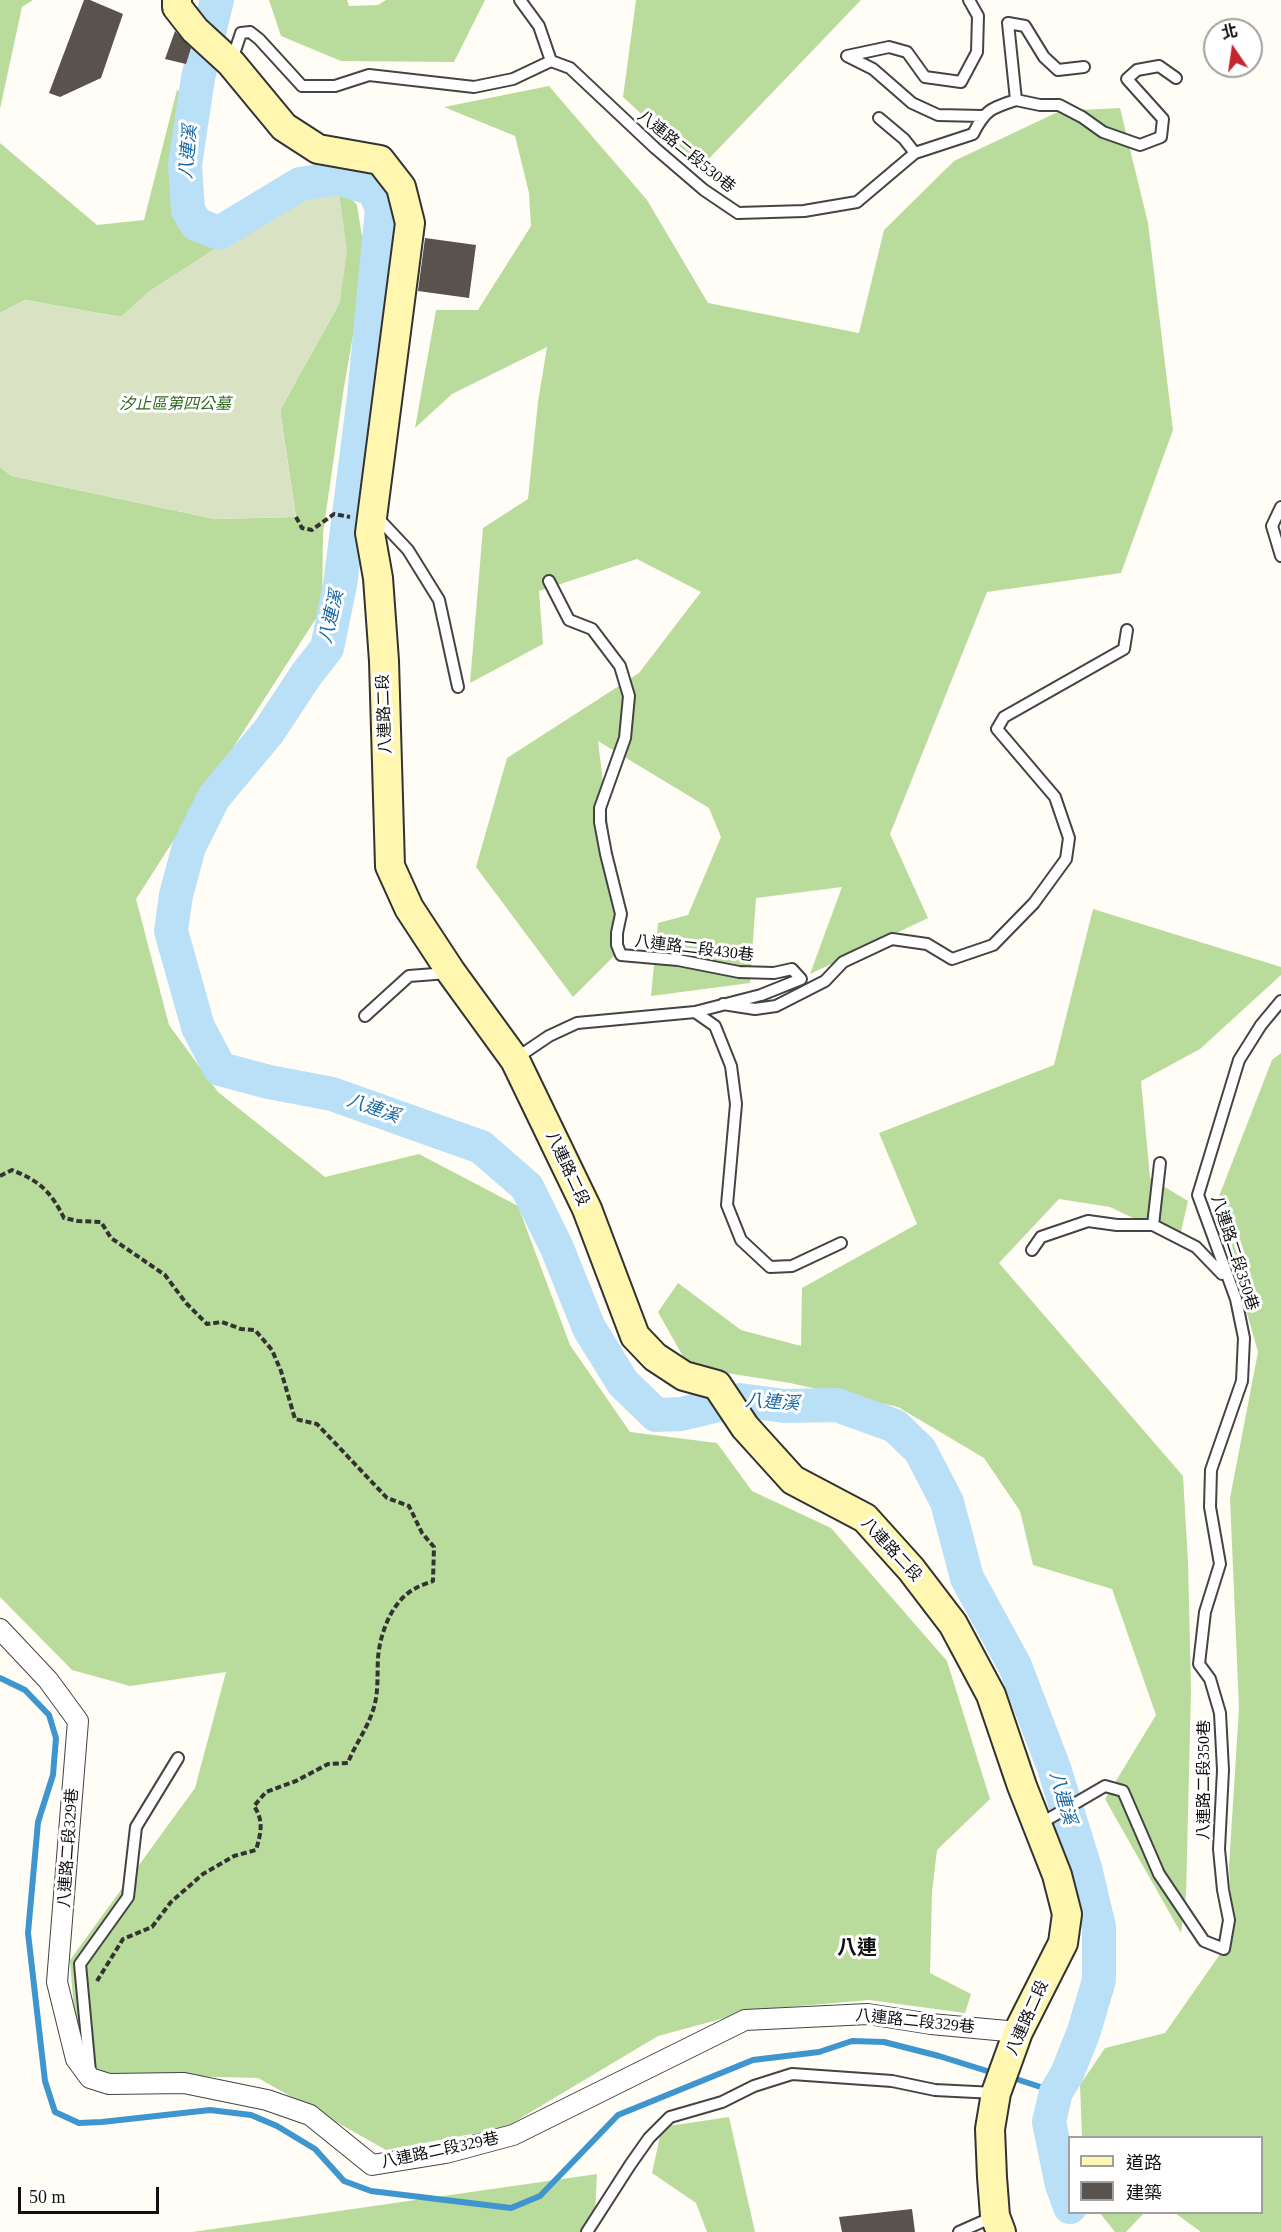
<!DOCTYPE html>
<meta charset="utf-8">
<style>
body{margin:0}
#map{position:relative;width:1281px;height:2232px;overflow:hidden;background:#fffdf5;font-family:"Times New Roman","Noto Sans TC",serif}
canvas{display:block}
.legend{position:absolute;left:1068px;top:2136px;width:195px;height:78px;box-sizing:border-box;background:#fff;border:2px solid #a0a0a0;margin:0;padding:8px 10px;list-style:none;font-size:18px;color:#111}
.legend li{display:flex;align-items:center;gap:12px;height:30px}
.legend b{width:30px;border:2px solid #a0a0a0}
.north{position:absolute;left:1203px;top:18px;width:60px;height:60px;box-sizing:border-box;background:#fff;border:2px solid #a0a0a0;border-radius:50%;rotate:347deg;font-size:16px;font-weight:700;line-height:24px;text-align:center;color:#111}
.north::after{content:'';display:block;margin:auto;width:21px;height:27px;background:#c4262e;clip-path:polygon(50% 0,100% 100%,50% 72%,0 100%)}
.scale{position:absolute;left:18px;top:2187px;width:141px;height:27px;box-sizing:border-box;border:3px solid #111;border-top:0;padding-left:8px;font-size:18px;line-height:21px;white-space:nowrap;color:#111;-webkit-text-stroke:4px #fff;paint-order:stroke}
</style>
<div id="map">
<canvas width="1281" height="2232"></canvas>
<ul class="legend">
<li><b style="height:8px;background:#fff6b0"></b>道路</li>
<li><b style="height:16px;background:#5a524d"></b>建築</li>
</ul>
<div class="north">北</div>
<div class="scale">50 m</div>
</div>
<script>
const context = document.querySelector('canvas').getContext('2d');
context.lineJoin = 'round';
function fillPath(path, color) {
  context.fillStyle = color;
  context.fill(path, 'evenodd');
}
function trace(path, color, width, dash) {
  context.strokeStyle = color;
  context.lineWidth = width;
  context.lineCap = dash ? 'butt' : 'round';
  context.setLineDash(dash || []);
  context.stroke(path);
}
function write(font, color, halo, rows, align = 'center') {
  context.font = font + ' "Times New Roman","Noto Sans TC",serif';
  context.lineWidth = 6;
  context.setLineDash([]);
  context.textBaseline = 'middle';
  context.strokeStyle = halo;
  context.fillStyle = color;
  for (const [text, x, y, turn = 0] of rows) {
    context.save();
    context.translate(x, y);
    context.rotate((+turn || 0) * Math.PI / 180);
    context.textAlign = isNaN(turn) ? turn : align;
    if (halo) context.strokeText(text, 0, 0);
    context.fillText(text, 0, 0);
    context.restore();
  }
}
fillPath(new Path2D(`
 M0 0H33L22 7 0 109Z
 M269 0H347L349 6 378 5 386 0H485L454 62 341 61 281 36Z
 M636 0H861L700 168 623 97Z
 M549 86 647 200 708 303 859 333 884 230 954 161 1060 111 1120 108 1148 223 1173 430 1121 573 987 592 890 834 928 918 810 974 842 887 756 898 750 983 651 996 658 923 688 915 721 837 709 808 598 741 623 947 573 997 476 867 507 758 639 673 701 592 637 559 539 591 543 644 470 683 483 528 528 499 538 402 547 347 452 394 415 428 436 310H478L531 226 529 193 515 136 444 107Z
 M177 90 185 95 173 212 188 237 228 228 303 179 335 181 357 205 366 261 344 387 323 533 322 609 136 899 169 1025 218 1092 325 1177 419 1154 518 1206 570 1345 630 1432 717 1443 752 1491 831 1528 947 1661 990 1799 937 1850 932 1892 930 1973 971 1994 965 2013 869 2000 754 2010 658 2036 504 2128 386 2150 258 2078 99 2074 75 2023 70 1960 195 1788 226 1672 130 1686 72 1670 0 1597V467L12 476 215 519 296 517 280 410 340 302 314 185 150 291 121 317 25 300 0 313V143L97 225 144 220Z
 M1093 909 1281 967V975L1200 1049 1141 1081 1150 1178 1188 1201 1179 1240 1110 1207 1059 1199 999 1263 1183 1476 1188 1562 1191 1689 1186 1896 1181 1933 1105 1799 1156 1715 1112 1589 1033 1565 1020 1511 984 1458 898 1407 790 1383 689 1367 658 1312 678 1283 741 1330 801 1346 802 1288 917 1224 879 1133 1054 1065Z
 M1281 1053V2232H1201L1175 2213 1262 2212V2138L1082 2137 1080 2085 1105 2048 1165 2033 1232 1937 1229 1867 1239 1708 1230 1498 1258 1352 1216 1204 1272 1060Z
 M729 2117 755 2232H707L696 2203 652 2173 662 2127Z
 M597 2174 594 2232H192Z
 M1100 2213H1144L1126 2232H1115Z`), '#b9dc9c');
fillPath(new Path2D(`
 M314 185 339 192 347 250 340 302 280 410 296 517 215 519 12 476 0 467V313L25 300 121 317 150 291Z`), '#d9e3c4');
trace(new Path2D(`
 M0 1678 25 1690 49 1715 56 1738 53 1775 38 1822 28 1933 45 2081 55 2112 79 2123 102 2122 210 2110 251 2115 277 2126 315 2149 344 2181 371 2191 511 2208 540 2196 618 2115 753 2060 819 2052 852 2041 884 2042 939 2056 987 2071
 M1019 2080 1056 2092`), '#3f96cf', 6);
trace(new Path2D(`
 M217 0 198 78 185 165 188 210 196 224 219 233 300 184 338 178 373 189 382 208 364 397 340 585 327 648 306 675 269 731 214 797 189 847 176 895 171 931 198 1027 220 1069 269 1082 332 1094 481 1147 527 1187 557 1248 589 1328 623 1383 656 1415 681 1414 740 1400 784 1406 837 1405 895 1426 920 1450 947 1502 967 1578 1015 1666 1054 1768 1085 1868 1099 1927V1980L1084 2031 1067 2074 1056 2092 1049 2122 1062 2185 1070 2207`), '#b9e0f7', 34);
fillPath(new Path2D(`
 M84 0H90L123 14 101 78 60 97 49 93Z
 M175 31 191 48 186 64 165 59Z
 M425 238 476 245 469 298 418 291Z
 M912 2209 915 2232H842L839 2217Z`), '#5a524d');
const lane = new Path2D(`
 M520 0 539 26 551 61
 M969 0 978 16 977 52 961 82 925 77 907 52 889 47 847 56 873 69 912 103 938 115 982 116
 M232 60 241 33 250 32 259 39 302 86H335L369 75 474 87 513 79 551 61 570 68 655 148 704 190 738 213 804 211 857 202 915 153 973 134C985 110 991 108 1016 100L1008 23 1025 26 1044 57 1058 70 1084 67
 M1016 100 1040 105H1059L1082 117 1103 132 1140 145 1161 137 1163 119 1127 79 1137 70 1159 66 1176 78
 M879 118 904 139 915 153
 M1281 507 1272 526 1281 556
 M377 517 408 550 439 600 458 687
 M549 581 569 620 592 629 620 666 629 696 625 738 600 808V822L606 854 621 914 617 933V945L621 955 678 960 739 972 774 973 792 969 801 979 761 995 695 1012
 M723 1004 755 1009 776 1006 825 981 843 962 892 939 927 944 952 959 993 945 1034 903 1066 859 1069 838 1055 797 997 729 1004 717 1124 649 1127 630
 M365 1016 409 976 448 973
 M515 1059 549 1036 577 1023 695 1012 715 1026 731 1066 736 1104 727 1205 741 1240 770 1267 792 1266 841 1243
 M1153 1225 1160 1163
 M1032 1250 1041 1237 1088 1221 1117 1225H1153L1196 1247 1222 1274
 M1038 1825 1105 1786 1123 1791 1159 1874 1204 1941 1224 1949 1229 1920 1223 1890 1219 1849 1223 1770 1220 1713 1210 1679 1199 1664 1205 1612 1220 1564 1210 1507 1211 1470 1242 1381 1244 1338 1236 1299 1198 1195 1239 1060 1261 1025 1281 1001
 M90 2072 80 1964 128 1897 136 1827 178 1758
 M587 2232 630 2165 649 2138 670 2117 722 2102 754 2086 792 2074 892 2081 935 2090 995 2093
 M959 2232 995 2216`);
const street = new Path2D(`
 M0 1629 48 1680 78 1721 57 1982 76 2059 90 2078 109 2084 184 2083 267 2100 310 2115 372 2165 446 2153 513 2135 745 2020 868 2014 931 2024 1018 2032`);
const secondary = new Path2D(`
 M177 0V7L195 30 231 63 284 127 318 149 380 160 401 187 410 223 370 533 378 578 384 661 390 866 409 908 451 972 515 1060 587 1209 635 1336 655 1357 684 1376 717 1385 745 1427 793 1480 865 1518 911 1569 953 1624 991 1695 1022 1786 1057 1875 1067 1914 1063 1943 1018 2032 996 2093 990 2129 992 2177 995 2216 1001 2232`);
trace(lane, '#444', 14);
trace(street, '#444', 22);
trace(secondary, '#333', 32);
trace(new Path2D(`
 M296 517 302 528 312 530 334 514 350 517
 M0 1176 12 1170C40 1181 51 1192 64 1218L78 1221 101 1222 111 1238 165 1275 186 1303 207 1324 222 1322 241 1329 255 1330 272 1350 281 1371 295 1419 317 1424 387 1498 409 1506 422 1533 434 1547 433 1581C428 1583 421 1585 416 1588 392 1600 380 1633 378 1658 377 1677 379 1695 372 1713 366 1731 354 1746 348 1763L328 1764 296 1781 266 1792 254 1806C264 1821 261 1833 256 1850L234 1856 203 1874 171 1902 152 1927 123 1939 97 1981`), '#333', 4, [6, 3]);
trace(lane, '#fff', 10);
trace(street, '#fff', 20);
trace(secondary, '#fff6b0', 28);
write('16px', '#111', '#fff', [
 ["八連路二段530巷",686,152,39],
 ["八連路二段",385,714,-92],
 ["八連路二段430巷",694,949,7],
 ["八連路二段",567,1169,65],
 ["八連路二段350巷",1234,1253,72],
 ["八連路二段",891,1550,47],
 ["八連路二段350巷",1205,1780,-90],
 ["八連路二段329巷",69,1848,-86],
 ["八連路二段",1028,2018,-66],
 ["八連路二段329巷",915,2022,6],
 ["八連路二段329巷",440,2151,-12]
]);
write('italic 16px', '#2f6b1f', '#fff', [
 ["汐止區第四公墓",175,405]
]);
write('italic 18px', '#1768a6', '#fff', [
 ["八連溪",189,152,-85],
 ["八連溪",332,617,-77],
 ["八連溪",373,1109,19],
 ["八連溪",772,1403,4],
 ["八連溪",1062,1798,74]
]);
write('bold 20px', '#111', '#fff', [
 ["八連",857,1949]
]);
</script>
